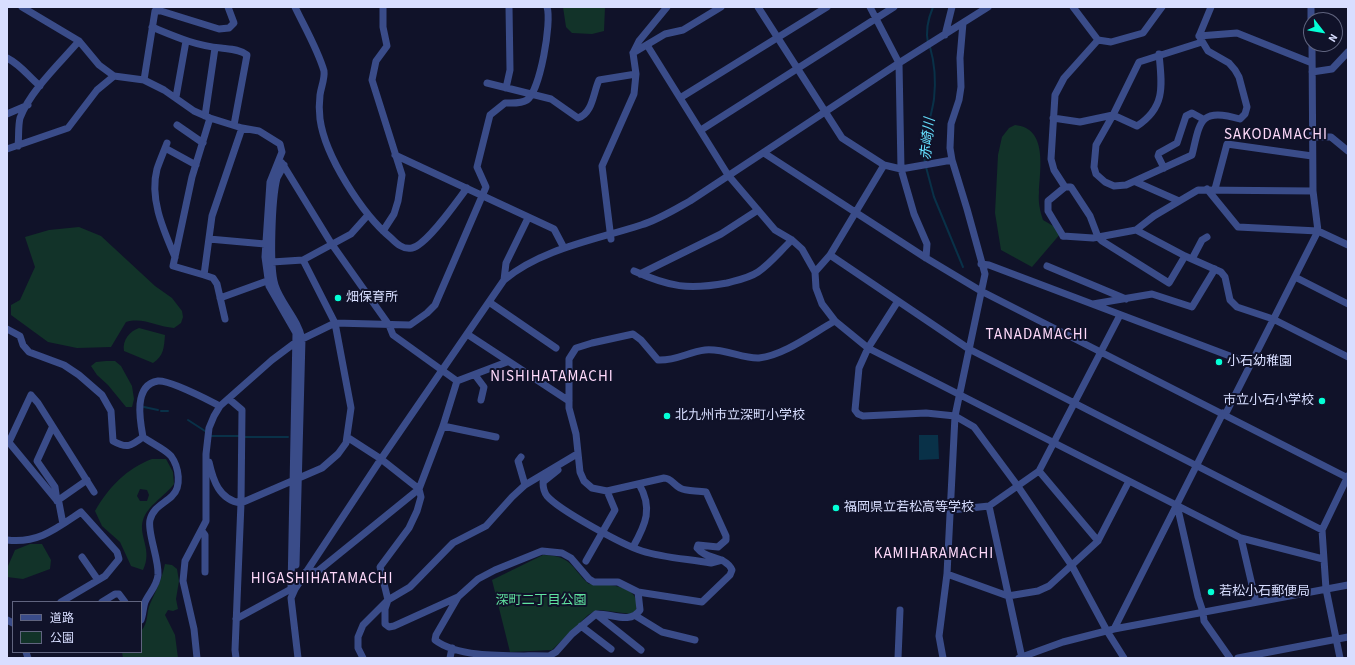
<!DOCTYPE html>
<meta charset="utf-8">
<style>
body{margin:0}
#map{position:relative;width:1355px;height:665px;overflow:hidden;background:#101229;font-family:"Source Sans 3","Noto Sans JP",sans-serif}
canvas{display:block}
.frame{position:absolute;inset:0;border:8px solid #d8deff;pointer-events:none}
.legend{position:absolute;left:12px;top:601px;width:130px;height:52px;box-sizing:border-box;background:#101229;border:1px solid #60647f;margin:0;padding:5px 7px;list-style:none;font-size:12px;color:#d8deff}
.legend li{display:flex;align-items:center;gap:8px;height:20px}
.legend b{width:20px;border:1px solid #60647f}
.north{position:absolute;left:1303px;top:12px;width:40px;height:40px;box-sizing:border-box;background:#101229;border:1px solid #60647f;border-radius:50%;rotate:121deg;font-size:11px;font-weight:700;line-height:16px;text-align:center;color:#d8deff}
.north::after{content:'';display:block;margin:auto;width:14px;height:18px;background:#04ffd6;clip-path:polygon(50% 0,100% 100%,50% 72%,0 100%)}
</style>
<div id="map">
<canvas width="1355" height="665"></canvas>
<div class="frame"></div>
<ul class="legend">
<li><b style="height:5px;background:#3a4c89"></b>道路</li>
<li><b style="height:11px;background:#123329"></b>公園</li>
</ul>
<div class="north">N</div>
</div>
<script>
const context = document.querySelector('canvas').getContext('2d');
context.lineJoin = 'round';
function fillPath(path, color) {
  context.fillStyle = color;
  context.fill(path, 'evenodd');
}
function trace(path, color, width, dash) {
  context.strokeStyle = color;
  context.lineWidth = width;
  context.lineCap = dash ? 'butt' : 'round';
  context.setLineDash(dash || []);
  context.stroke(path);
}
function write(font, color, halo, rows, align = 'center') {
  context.font = font + ' "Source Sans 3","Noto Sans JP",sans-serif';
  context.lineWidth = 4;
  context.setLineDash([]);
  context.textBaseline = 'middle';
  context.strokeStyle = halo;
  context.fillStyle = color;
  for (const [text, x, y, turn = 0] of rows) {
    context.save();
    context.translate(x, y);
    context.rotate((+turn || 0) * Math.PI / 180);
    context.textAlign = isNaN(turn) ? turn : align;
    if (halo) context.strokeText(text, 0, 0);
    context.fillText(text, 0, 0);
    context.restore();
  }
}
fillPath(new Path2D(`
 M563 7H605L604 31 592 34 572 33 566 27Z
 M1015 125C1048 128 1040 169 1039 192 1038 202 1040 211 1043 220L1055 227 1061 233 1032 267 1001 250 995 213 998 155 1002 137 1009 128Z
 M79 227 101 236 155 286 172 298 182 311 183 317 181 323 174 328C157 327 144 317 126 322L111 347 77 348 48 342 11 315V305L20 300 35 267 25 237 49 230Z
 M139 328 165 335C164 347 164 356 153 363L124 351C122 340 130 331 139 328Z
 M106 361H115L121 366 132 386 134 399 132 407H126L108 385 97 375 91 366 96 362Z
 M152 459H166L173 472 174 484C165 496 147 506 143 520 138 536 153 550 143 570L131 566 120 542 102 526 95 511C108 488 127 468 152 459ZM140 489 147 490 149 495 147 501H140L137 496Z
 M30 544H42L51 560 50 569 23 579 7 577 8 566 15 550Z
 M543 555C573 556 570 567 589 584 604 584 643 584 636 610L631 614 600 610 595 611 588 615 552 650 510 652 492 580Z
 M165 564 172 565 177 569 179 581 176 599 178 609 173 611 168 610 165 615 175 635 178 658H123L122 652H141V631C149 622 146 613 150 604 157 588 161 582 165 564Z`), '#123329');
fillPath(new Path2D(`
 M919 435H938L939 459 919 460Z`), '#093148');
trace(new Path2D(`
 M928 43C925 30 928 19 933 7
 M925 163C921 142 931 120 934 99 936 81 935 64 930 47
 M926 167 934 197 963 267
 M144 407 158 410
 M161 411H168
 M188 420 205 431
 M210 436H239
 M243 437H288`), '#093148', 2);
trace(new Path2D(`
 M22 7 79 41 99 65 114 76 144 80 164 90 194 111 210 118 242 128 259 131 280 144 282 152 270 182 265 257 269 286 296 333 291 589
 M295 7C304 26 318 50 324 71 325 79 321 87 320 95 319 103 319 111 320 119 325 156 362 214 391 238 396 243 403 250 412 248 427 245 457 201 467 188
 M758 7 842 138 884 165 901 169 952 160
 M870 7 899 63 901 169 914 214 927 244 926 258
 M1311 7V20
 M152 27C174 36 196 46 221 48 230 49 240 49 247 55L234 125
 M945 35 952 7
 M1199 36 1208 51 1229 63 1235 70 1239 77 1247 107 1245 114 1240 119C1199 107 1200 122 1192 155L1126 185 1114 186 1105 182 1096 174 1094 167 1096 145 1113 115 1139 62 1202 42
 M1199 36 1237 33 1312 63
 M1199 36 1211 7
 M1098 40 1111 42 1143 33 1162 7
 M647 45 728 175 775 230 792 240 802 249 815 272 816 288 822 304 835 321 868 348 1241 538 1323 559
 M633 53 665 34 683 30 721 7
 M7 58C21 65 28 76 40 86
 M1312 72 1332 69 1348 52
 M144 80 155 11H161L219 29 229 28 234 23 228 7
 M487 83 551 99 578 118C593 113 593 93 599 80L636 74
 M506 88 510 70 509 7
 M176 97 186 41
 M680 98 827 7
 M7 114 28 105
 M205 116 215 48
 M210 118 192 177 173 266 204 275 212 216 242 128
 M1053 118 1080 122 1113 115 1137 126C1166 107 1162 85 1159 54
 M177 125 203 143
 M701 130 894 7
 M1312 137H1331L1348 151
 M167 143C164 151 160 160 157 169 149 199 164 231 175 257
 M18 146C19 137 18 126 20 118 30 91 60 63 79 41
 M165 148 196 165
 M7 149 68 128 97 90 114 76
 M764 153 926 258 981 291 1348 478
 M395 155 554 229 564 248
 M282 163 331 243 389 325 393 335 457 381
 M284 165C282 169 279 174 277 178 272 198 269 266 275 285 281 304 298 319 302 339L296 565
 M1164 168 1158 156 1159 153 1177 143 1186 116 1192 113 1203 119
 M1136 182 1179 201
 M1065 187H1071L1090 216 1098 237 1102 241 1169 283 1185 256
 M1207 189 1238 227 1318 231 1348 245
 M1215 189 1227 144 1312 156
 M1136 230 1185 256 1221 272 1225 277 1230 300 1237 307 1273 319 1348 357
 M383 231 394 214 398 201 402 175 372 80 376 61 387 46 383 27V7
 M1063 236 1048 211V201L1065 187 1054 170 1051 159 1055 95 1064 78 1098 40 1073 7
 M1063 236 1093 238 1136 230 1154 216 1198 190 1313 191
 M209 239 265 244
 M611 239 602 166 634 94 636 74 633 53 639 41 667 7
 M830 255 969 349 1322 530
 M1192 259 1202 240 1207 237
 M272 262 303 260 351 234 368 215
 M981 264 989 265 1251 364
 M1047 266 1126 299
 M634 271C670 287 688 290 727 283 738 280 749 278 758 272 771 263 781 250 792 240
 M815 272 830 255 884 165
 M640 274 721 234 758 210
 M204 275 213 278 217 284 225 319
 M1295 277 1348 304
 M504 280 506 263 528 218
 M220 298 267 281
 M898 301 868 348 859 368 855 410 858 414 863 416 926 413 955 416 974 427 1017 485 1072 566 1107 631 1124 658
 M489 302 556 348
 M1093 304 1152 294 1192 307 1215 269
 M7 329 20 336 23 345 29 352 64 365 79 375 102 395 111 411 113 441C127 449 131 446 143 437
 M467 334 569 401
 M475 375 484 387 481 400
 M457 381 507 362
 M229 399 242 410 241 503 235 650 236 658
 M1225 415 1318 231 1313 191 1312 44
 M443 426 496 437
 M52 428 37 461 55 487 57 501 87 480
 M347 437 381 459 419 489 421 497 417 511 409 528 380 567 388 600 385 609V624L389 627 394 626 458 597
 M7 440 59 503 63 524
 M9 442 31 395 38 403 94 492
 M521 457 518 461 525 485
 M209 462C213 480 219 500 241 503L322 468 338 454 346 443 351 408 335 323 303 260
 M558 470 543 482C543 487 544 492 547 496 559 510 623 545 642 551 664 558 689 559 711 563L722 560
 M1039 471 1098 541
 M1177 505 1198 597 1203 612 1204 621 1230 658
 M989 506 1022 658
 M951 510 989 506 1039 471 1120 315
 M202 531 205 535V572
 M1241 538 1256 602
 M7 540C38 544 57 528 81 512L117 552 119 559 105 576 61 602
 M633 547C646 524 653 508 639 484
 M82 557 98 580
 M586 561 615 510 607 491
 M306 572 318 571 419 489 443 426 457 381
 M947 574 1008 596 1038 591 1049 586 1098 541 1129 481
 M638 592 640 610C630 625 611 613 596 614L572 634 556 652 549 656C517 655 461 660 435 640L436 635 458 597 478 579 495 570 542 551 562 553 571 558 589 579 594 582H618L638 592 702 602 730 575 732 570C725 555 706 560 697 548L698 545 718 547 726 540V536L706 492C697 490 687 492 680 488 674 485 671 478 664 478L607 491 592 488 584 481 580 472 576 434 569 408V359L576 348 592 343 633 334 641 340 658 360C676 361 688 352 705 350 724 348 743 359 759 358 785 355 813 333 835 321
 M102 602 115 594H119L125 602
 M596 614 641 650
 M636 616 662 632 695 640
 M236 619 291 589H294
 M7 620 13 623
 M141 620C143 615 143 608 145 602 149 593 157 586 158 575 159 559 147 532 150 520 153 507 164 504 172 496 182 487 179 467 171 456 165 449 151 443 143 437 140 421 133 385 158 381 171 380 208 400 220 406
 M581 626 611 649
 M1114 629 1223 413
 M26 652 28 658
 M197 658 194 629 183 581 185 561 206 521V454L209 428 214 416 220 406 272 360 296 342 335 323 410 325 427 313 435 305 486 187 477 167 490 115 505 103C512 103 521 104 527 100 540 91 552 22 547 7
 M298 658 291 598 295 589 381 459 504 280C541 249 595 240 641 225 658 220 674 210 690 201L899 63 988 7
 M363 658 358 648V637L363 625 388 600 410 587 453 543 486 526 512 497 525 485 577 454
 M450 658 452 648
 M898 658 900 610
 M943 658 939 636 947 574 955 416 985 274 967 209 952 160 950 148 951 124 959 100 961 87 960 58 963 23
 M1019 658 1063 642 1114 629 1348 585
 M1238 658 1348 637
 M1340 658 1326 589 1322 530 1348 476`), '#3a4c89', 7);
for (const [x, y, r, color] of [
 [338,298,4,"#04ffd6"],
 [1219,362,4,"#04ffd6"],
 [1322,401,4,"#04ffd6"],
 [667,416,4,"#04ffd6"],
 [836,508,4,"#04ffd6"],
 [1211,592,4,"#04ffd6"]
]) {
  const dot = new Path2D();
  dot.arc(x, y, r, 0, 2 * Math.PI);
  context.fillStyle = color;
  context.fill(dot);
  trace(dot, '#101229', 1.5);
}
write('13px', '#d8deff', '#101229', [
 ["畑保育所",346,298],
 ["小石幼稚園",1227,362],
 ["市立小石小学校",1314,401,"right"],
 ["北九州市立深町小学校",675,416],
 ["福岡県立若松高等学校",844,508],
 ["若松小石郵便局",1219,592]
], 'left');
write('13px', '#60e3a0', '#101229', [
 ["深町二丁目公園",541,601]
]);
write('italic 14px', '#66e0ff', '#101229', [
 ["赤崎川",929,139,-84]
]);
context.letterSpacing = '1px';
write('15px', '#ffdafb', '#101229', [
 ["SAKODAMACHI",1276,136],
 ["TANADAMACHI",1037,336],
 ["NISHIHATAMACHI",552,378],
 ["KAMIHARAMACHI",934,555],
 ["HIGASHIHATAMACHI",322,580]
]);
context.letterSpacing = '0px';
</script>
